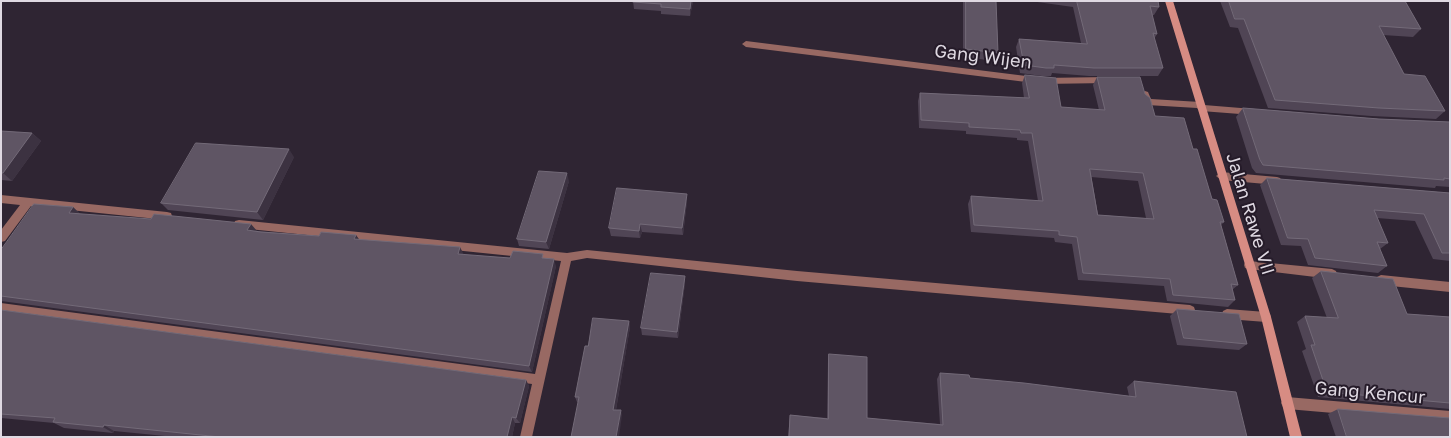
<!DOCTYPE html>
<style>
body{margin:0}
#map{position:relative;width:1451px;height:438px;overflow:hidden;background:#2f2533;font-family:"Golos Text",sans-serif}
canvas{display:block}
.frame{position:absolute;inset:0;border:2px solid #dfd9e2;pointer-events:none}
</style>
<div id="map">
<canvas width="1451" height="438"></canvas>
<div class="frame"></div>
</div>
<script>
const context = document.querySelector('canvas').getContext('2d');
context.lineJoin = 'round';
function fillPath(path, color) {
  context.fillStyle = color;
  context.fill(path, 'evenodd');
}
function trace(path, color, width, dash) {
  context.strokeStyle = color;
  context.lineWidth = width;
  context.lineCap = dash ? 'butt' : 'round';
  context.setLineDash(dash || []);
  context.stroke(path);
}
function write(font, color, halo, rows, align = 'center') {
  context.font = font + ' "Golos Text",sans-serif';
  context.lineWidth = 4;
  context.setLineDash([]);
  context.textBaseline = 'middle';
  context.strokeStyle = halo;
  context.fillStyle = color;
  for (const [text, x, y, turn = 0] of rows) {
    context.save();
    context.translate(x, y);
    context.rotate((+turn || 0) * Math.PI / 180);
    context.textAlign = isNaN(turn) ? turn : align;
    if (halo) context.strokeText(text, 0, 0);
    context.fillText(text, 0, 0);
    context.restore();
  }
}
fillPath(new Path2D(`
 M746 41 1042 78 1108 77 1112 80 1108 83 1042 84 746 47 742 44Z
 M1145 91 1148 92 1151 99 1200 102 1204 105 1253 109 1258 112 1253 115 1201 111 1197 108 1147 105 1144 104 1141 94Z
 M1221 172 1277 177 1280 178 1282 181 1280 184 1277 185 1221 180 1216 176Z
 M1 195 167 212 171 213 172 216 171 219 167 220 31 206 5 241 1 242V230L20 205 1 203Z
 M239 220 567 253 587 250 797 271 1190 305 1194 307 1195 310 1194 313 1190 315 797 281 587 258 571 261 532 437H520L532 384 1 313V303L535 374 561 261 239 228 235 227 234 224 235 221Z
 M1249 261 1332 269 1336 271 1337 274 1336 277 1332 279 1249 269 1245 268 1244 265 1245 262Z
 M1381 275 1450 282V292L1381 285 1377 283 1376 280 1377 277Z
 M1227 309 1266 312 1270 314 1271 317 1270 320 1266 322 1227 319 1223 317 1222 314 1223 311Z
 M1287 397 1450 411V423L1287 409 1283 407 1281 403 1283 399Z`), '#986963');
fillPath(new Path2D(`
 M1165 1H1173L1271 317 1302 437H1290L1261 317Z`), '#d78c83');
fillPath(new Path2D(`
 M633 1H693L690 16 661 14V11L634 9Z
 M963 1H996L998 53 995 61 963 57Z
 M1030 1H1158L1159 7 1154 15H1152L1157 34 1154 39 1163 68 1158 76H1089L1052 73 1051 76H1042L1020 73 1016 47 1019 39 1081 43 1073 7Z
 M1220 1H1405L1421 29 1413 37 1383 35 1404 74 1445 111 1436 119 1371 116 1268 108 1238 28 1230 27Z
 M1025 75 1061 107 1099 110 1093 85 1097 77 1145 94 1155 116 1193 149 1212 199 1224 222 1221 225 1238 285 1232 290 1235 300 1228 307 1167 301 1164 286 1078 280 1072 244 1055 242 1054 238 971 232 968 204 971 196 1038 201 1028 141 1017 140V138L966 134V131L919 128 918 101 920 93 1024 98 1022 83ZM1091 177 1138 181 1146 218 1098 215Z
 M1243 108 1379 119 1450 122V187L1436 186 1435 188 1256 173 1252 168 1236 117Z
 M1 131 32 133 41 141 12 181 1 180Z
 M294 157 263 220 168 210 161 203Z
 M1267 178 1450 193V261L1433 259 1415 221 1377 218 1388 243 1380 249 1387 266 1378 273 1308 265 1301 246 1281 245 1260 185Z
 M569 181 549 249 519 246 517 239Z
 M687 201 683 235 642 232 640 238 611 236 609 228Z
 M73 207 80 214 257 231 319 236 356 235 359 240 464 255 510 258H544L556 266 532 372 1 301V250Z
 M1321 271 1407 314 1450 317V409L1318 397 1302 351 1306 349 1297 322 1305 316 1327 318 1312 278Z
 M685 276V283L678 338 642 335 641 328Z
 M1177 309 1247 344 1239 350 1177 345 1170 316Z
 M1 310 526 380 529 386 520 423H515L512 437H175L114 431 113 433 64 428 54 423 1 418Z
 M629 321 630 327 616 410 622 415 577 402 575 397 588 346Z
 M829 354 867 418 940 424 937 379 940 373 970 378 1129 396 1127 387 1134 381 1247 437H788L790 415 827 418 828 360Z
 M1338 409 1450 437H1336L1328 414Z`), '#504555');
fillPath(new Path2D(`
 M691 1H693L690 16V9Z
 M32 133 41 141 12 181 3 173Z
 M289 149 294 157 263 220 257 212Z
 M567 173 569 181 549 249 546 242Z
 M687 194V201L683 235 682 228Z
 M73 207 81 215 69 213Z
 M251 224 257 231 247 230Z
 M640 224 642 232 640 238 639 231Z
 M356 235 361 242 354 239Z
 M460 247 464 255 458 254Z
 M554 259 556 266 532 372 529 366Z
 M685 276V283L678 338 677 332Z
 M629 321 630 327 615 415 613 410Z
 M526 380 529 386 520 423 516 418Z
 M621 410 622 415 619 437H616Z
 M512 417 515 423 512 437H507Z
 M104 425 114 431 113 433 103 427Z`), '#3c3241');
const building = new Path2D(`
 M633 1H691L690 9 661 7V4L633 2Z
 M966 1H996L998 53 966 49Z
 M1077 1H1158L1159 7 1150 6 1157 34 1153 33 1163 68H1094L1054 65V68H1046L1024 65 1019 39 1087 44Z
 M1229 1H1405L1421 29 1379 26 1404 74 1425 76 1445 111 1379 108 1275 100 1244 19H1235Z
 M1025 75 1056 78 1061 107 1105 110 1097 77H1140L1145 94 1150 98 1155 116 1184 118 1193 149H1197L1212 199 1217 200 1224 222H1220L1238 285 1231 284 1235 300 1173 295 1170 279 1083 273 1077 237 1059 235V231L974 225 971 196 1043 201 1032 133H1021L1020 130 969 127V123L921 120 920 93 1029 98ZM1090 169 1143 173 1154 219 1098 215Z
 M1243 108 1379 119 1450 122V179L1444 178V180L1263 165 1260 160Z
 M1 131 32 133 3 173H1Z
 M196 143 289 149 257 212 161 203Z
 M539 171 567 173 546 242 517 239Z
 M1267 178 1450 193V253H1442L1424 214 1374 210 1388 243 1377 242 1387 266 1315 258 1308 239 1288 238Z
 M617 188 687 194 682 228 640 224 639 231 609 228Z
 M34 204 73 207 69 213 151 219 154 214 251 224 247 230 261 232 319 236 321 232 356 235 354 239 460 247 458 254 510 258 513 251 543 254 542 258 554 259 529 366 1 296V250Z
 M1321 271 1393 279 1407 314 1450 317V403L1327 392 1311 345H1315L1305 316 1338 318Z
 M651 273 685 276 677 332 641 328Z
 M1177 309 1239 314 1247 344 1184 338Z
 M1 310 526 380 516 418 512 417 507 437H220L104 425 103 427 53 422 55 418 1 414Z
 M593 318 629 321 613 410H621L616 437H571L579 397H575L585 346H588Z
 M829 354 867 357V418L943 425 940 373 969 375 970 378 1024 383 1136 397 1134 381 1236 392 1247 437H789L790 415 828 419Z
 M1338 409 1450 418V437H1347Z`);
fillPath(building, '#5f5564');
trace(building, '#736a78', 1);
write('18px', '#dfd9e2', '#251b29', [
 ["Gang Wijen",983,57,7],
 ["Jalan Rawe VII",1250,214,73],
 ["Gang Kencur",1370,393,5]
]);
</script>
